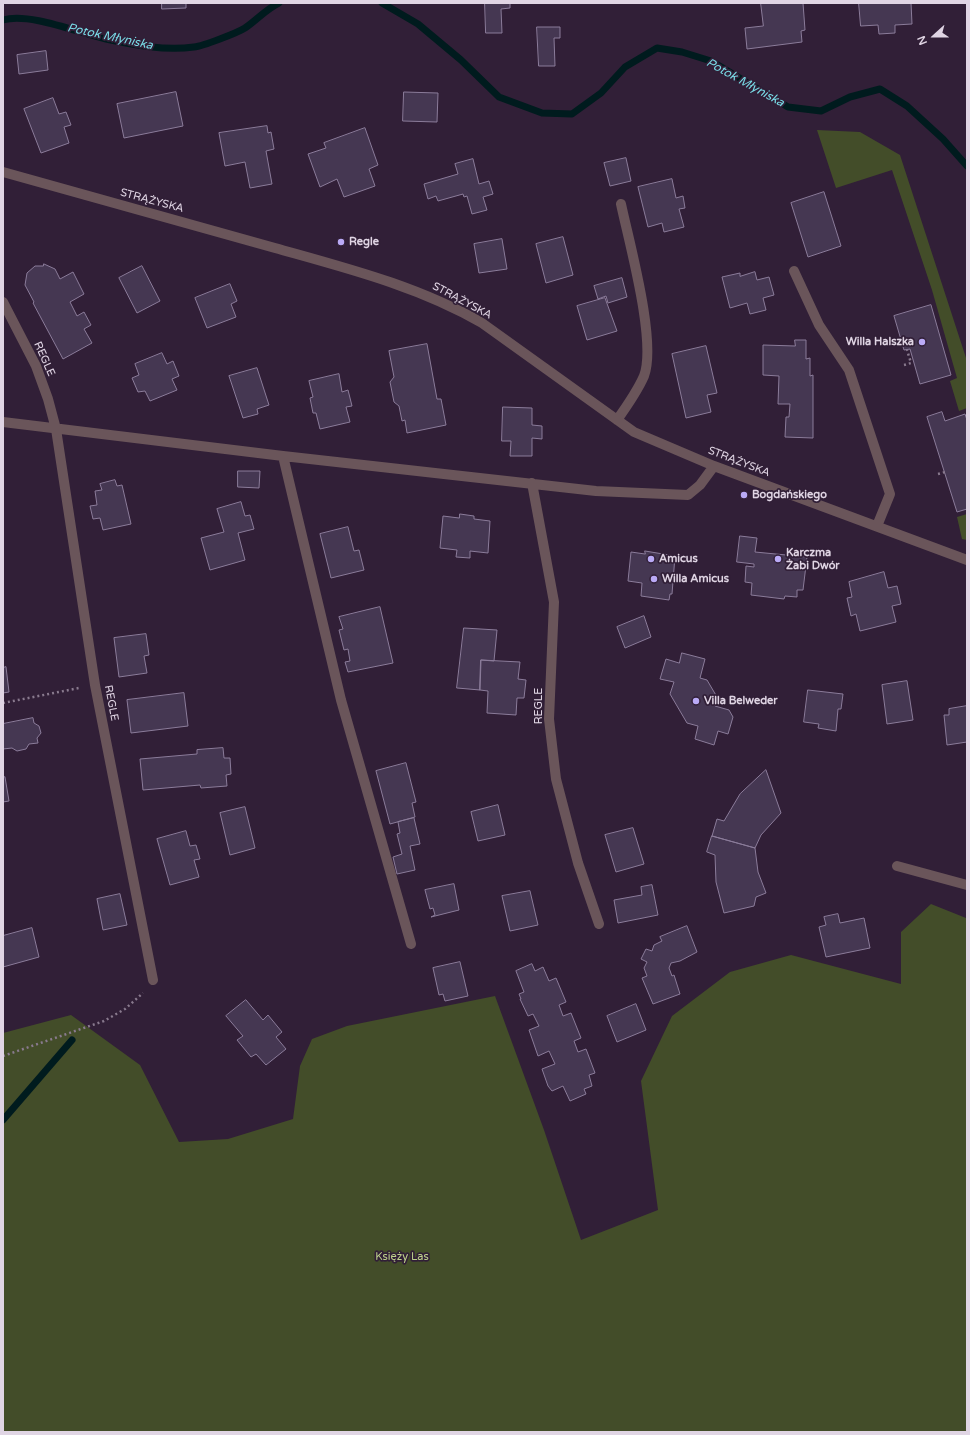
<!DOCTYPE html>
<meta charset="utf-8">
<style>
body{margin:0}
#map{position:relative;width:970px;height:1435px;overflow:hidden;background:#311f37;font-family:"Varela Round",sans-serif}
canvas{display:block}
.frame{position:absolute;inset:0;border:4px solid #e0d5e4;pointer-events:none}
.north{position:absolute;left:914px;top:16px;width:40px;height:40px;-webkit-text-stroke:3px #311f37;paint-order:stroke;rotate:249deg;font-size:11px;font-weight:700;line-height:16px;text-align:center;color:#e0d5e4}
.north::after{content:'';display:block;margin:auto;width:14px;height:18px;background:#e0d5e4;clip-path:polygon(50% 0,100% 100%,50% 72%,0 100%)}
</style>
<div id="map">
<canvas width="970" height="1435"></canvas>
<div class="frame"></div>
<div class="north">N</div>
</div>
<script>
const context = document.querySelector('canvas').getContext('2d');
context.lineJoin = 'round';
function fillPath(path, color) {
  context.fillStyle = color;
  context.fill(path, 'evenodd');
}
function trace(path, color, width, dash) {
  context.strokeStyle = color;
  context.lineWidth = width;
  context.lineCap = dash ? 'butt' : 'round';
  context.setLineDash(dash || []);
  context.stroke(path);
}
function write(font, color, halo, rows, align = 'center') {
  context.font = font + ' "Varela Round",sans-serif';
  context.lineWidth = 3.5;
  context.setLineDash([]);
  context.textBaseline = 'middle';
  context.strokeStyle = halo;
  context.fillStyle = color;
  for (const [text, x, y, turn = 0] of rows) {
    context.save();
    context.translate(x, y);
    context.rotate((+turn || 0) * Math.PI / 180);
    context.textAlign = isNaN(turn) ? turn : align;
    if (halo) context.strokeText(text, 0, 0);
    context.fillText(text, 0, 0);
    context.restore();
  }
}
fillPath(new Path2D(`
 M817 130 860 132 900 155 967 361V408L959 411 950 381 957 378 932 290 892 170 836 188Z
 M967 514V540L962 539 957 517Z
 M931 904 966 918 967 924V1432H3V1033L71 1015 140 1065 179 1142 228 1139 293 1119 300 1066 312 1039 347 1026 495 996 544 1130 581 1240 658 1210 641 1081 672 1016 730 972 791 955 901 984V932Z`), '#434d29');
trace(new Path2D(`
 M382 3 418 24 461 60 499 97 542 113 572 114 601 93 625 67 657 48 682 52 711 61 788 107 821 111 850 97 880 89 907 106 943 139 967 166
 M3 20C29 12 79 33 106 39 134 45 165 51 194 47 203 46 237 33 245 28 257 20 266 9 279 3
 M3 1120 72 1040`), '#001b1e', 7);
const building = new Path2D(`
 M162 3H186V8L162 9Z
 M485 3H510V8L501 9 502 33H486Z
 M761 3H803L805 30 801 31 802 42 747 49 745 28 763 26Z
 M859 3H911L912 24 895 25V33L879 34 878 25 861 26Z
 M537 27H560V38H554L555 66H539Z
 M46 51 48 70 19 74 17 55Z
 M176 92 183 126 124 138 117 104Z
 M404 92 438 93 437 122 403 121Z
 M53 98 59 114 66 112 71 125 64 127 69 143 41 153 24 109Z
 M267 126 268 133 271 132 274 149 266 151 272 184 250 188 245 162 225 166 219 133Z
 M365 128 378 165 369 169 375 186 344 197 337 179 320 187 308 154 326 148 324 143Z
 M626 158 631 181 610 186 604 163Z
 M473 159 479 184 489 181 493 194 483 197 487 210 472 214 467 196 464 197 463 194 438 201 436 196 428 199 424 184 458 174 455 164Z
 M672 179 676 198 683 196 685 208 679 209 684 227 664 232 662 223 648 227 638 187Z
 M824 192 841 246 808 257 791 203Z
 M563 237 573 275 546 283 536 244Z
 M502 239 507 269 479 273 474 244Z
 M44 264 55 269 60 279 73 272 84 294 70 302 77 316 84 312 91 325 84 329 92 343 63 359 33 303 34 302 25 285 27 273 35 266H43Z
 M142 266 160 301 137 313 119 278Z
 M755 272 757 280 769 277 774 295 763 298 766 310 750 314 747 303 730 308 722 277 740 273V276Z
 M622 278 627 297 608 303 606 296 598 299 594 286Z
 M230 284 237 301 231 304 236 317 207 328 195 298Z
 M605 298 617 331 587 340 577 306Z
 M931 305 951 375 920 384 910 349 904 350 894 316Z
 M795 340H806V359L810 358V376L813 375V438L785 437 786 417H789L790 404H778L779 376 763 375V345L795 346Z
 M427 344 437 399H441L446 425 407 433 405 420 402 421 399 406 394 402 390 382 394 377 389 351Z
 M706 346 717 393 707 395 711 412 686 418 672 354Z
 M162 353 167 364 173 361 179 376 172 379 177 390 150 401 145 391 138 392 132 378 139 375 135 364Z
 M257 368 269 405 257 409 258 414 243 418 229 376Z
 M339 374 342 392 348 390 352 406 346 407 350 422 320 429 316 413H313L310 398 313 397 309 381Z
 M503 407 532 408V425L542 426V439L532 438V456H510L511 441H502Z
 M942 412 945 421 965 414 967 420V509L957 512 927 417Z
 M238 471H260L259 488 238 487Z
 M115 480 117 486 122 485 131 524 103 530 100 518 93 519 90 506 97 505 95 491 102 490 100 484Z
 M241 502 245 516 250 515 254 529 238 533 245 560 210 570 201 538 224 532 217 509Z
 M460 514 474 516V519L490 521 488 553 470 551V558L456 557 457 550 440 548 443 516 459 518Z
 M348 527 354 551 359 550 364 570 331 578 320 534Z
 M740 536 757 538 755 552 807 557 803 590H797V597L785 596 784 599 751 595 752 583 745 582 746 566 754 567V564L737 562Z
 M645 551 675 556 672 594H670L669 600 641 596 642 583 628 581 631 552 645 554Z
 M884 572 888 588 897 586 901 604 892 606 896 622 860 631 856 614 851 616 847 598 852 597 849 582Z
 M380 607 393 663 348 672 345 662 350 661 348 649 344 650 339 630 343 629 339 617Z
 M644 616 651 637 625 648 617 627Z
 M464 628 497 630 494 661 481 660 480 690 457 688Z
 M146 634 149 655 144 656 147 673 119 677 114 638Z
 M682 653 705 659 700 678 707 680 717 697 715 706 729 710 733 717 728 734 718 731 714 745 695 739 698 726 687 723 670 694 674 682 660 679 666 659 679 663Z
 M481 660 520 662 518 679 526 680 524 698H517L516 715 487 713 488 691 480 690Z
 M6 667 9 692 3 693V668Z
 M907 681 913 720 887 724 882 685Z
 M808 690 843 694 841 709H838L836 731 818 728 819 724 804 722Z
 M184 693 188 726 131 733 127 700Z
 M967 706V742L947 745 944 715H949V709Z
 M33 718 34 723 39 726 41 733 37 738 38 743 29 744 26 749 17 751 12 748 3 749V724Z
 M223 748 224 758H230L231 774 226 775 227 786 201 788 200 785 143 790 140 759 197 754V750Z
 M406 763 416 802 412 803 415 817 390 824 376 771Z
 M766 770 781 813 761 835 755 848 712 836 717 819 724 821 740 794Z
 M5 777 9 801 3 802V778Z
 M498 805 505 835 478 841 471 812Z
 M245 807 255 848 230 855 220 813Z
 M414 818 420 844 410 846 415 870 397 874 393 857 402 854 397 834 400 833 398 822Z
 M633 828 644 864 616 872 605 835Z
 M186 831 190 846 196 845 200 859 194 860 199 877 170 885 157 839Z
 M712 836 755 848 758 872 766 893 756 897 754 906 724 913 716 882 715 855 707 852Z
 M454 884 459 910 431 917 435 915 433 908 430 909 425 890Z
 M652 885 658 915 618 923 614 900 642 895 641 887Z
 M530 891 538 925 510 931 502 896Z
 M120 894 127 925 103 930 97 899Z
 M838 914 840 923 864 918 870 948 826 957 819 927 826 925 824 917Z
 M687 926 697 952 680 961 671 963 669 968 672 976 674 975 680 994 653 1004 642 978 647 976 644 968 647 962 641 959 646 949 652 951 654 945 662 941 660 937Z
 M32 928 39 957 3 967V936Z
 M460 962 468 996 445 1001 443 994 439 995 433 968Z
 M532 964 535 971 543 967 549 981 556 978 566 1002 559 1005 563 1016 571 1013 581 1038 574 1041 578 1052 586 1049 595 1073 589 1075 592 1086 584 1089 586 1094 570 1101 563 1086 552 1091 548 1086 542 1069 555 1064 549 1051 538 1056 529 1030 539 1026 533 1014 528 1016 520 999H521L519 994 524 992 516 971Z
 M246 1000 263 1020 268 1015 282 1032 276 1037 286 1049 266 1065 256 1054 251 1057 237 1040 243 1036 226 1016Z
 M636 1004 646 1030 617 1042 607 1016Z`);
fillPath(building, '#453752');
trace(building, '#8b7c9a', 1);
trace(new Path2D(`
 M904 365 911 363 907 350
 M938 474 945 472
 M3 703 79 688
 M3 1056 104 1021 125 1009 143 993`), '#897a8e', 2.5, [2, 3]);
trace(new Path2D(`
 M3 172C94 197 185 222 275 248 346 268 418 286 482 323L634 432 714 466 967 560
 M794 271 819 325 849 370 890 494 877 526
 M3 302 36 366 48 399 56 429 95 685 153 980
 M617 420C627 406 637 392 644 376 657 342 629 242 621 204
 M3 422 283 456 596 491 688 495 700 485 714 466
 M283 456 341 700 411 944
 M532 483 554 602 549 719 556 779 578 863 599 924
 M897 866 967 885`), '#6a555a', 10);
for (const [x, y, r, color] of [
 [341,242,4,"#baaaf6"],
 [922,342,4,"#baaaf6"],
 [744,495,4,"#baaaf6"],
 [651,559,4,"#baaaf6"],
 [778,559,4,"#baaaf6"],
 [654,579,4,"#baaaf6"],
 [696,701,4,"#baaaf6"]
]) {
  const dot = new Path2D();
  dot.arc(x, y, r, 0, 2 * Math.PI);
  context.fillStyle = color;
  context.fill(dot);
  trace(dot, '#311f37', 1.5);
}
write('11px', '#e0d5e4', '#311f37', [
 ["STRĄŻYSKA",152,201,15],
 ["STRĄŻYSKA",462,301,28],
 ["REGLE",44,359,66],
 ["STRĄŻYSKA",739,462,21],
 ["REGLE",111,703,79],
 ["REGLE",539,706,-90]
]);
write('bold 11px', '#e0d5e4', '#311f37', [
 ["Regle",349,242],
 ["Willa Halszka",914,342,"right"],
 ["Bogdańskiego",752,495],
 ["Karczma",786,553],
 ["Żabi Dwór",786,566],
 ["Amicus",659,559],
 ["Willa Amicus",662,579],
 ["Villa Belweder",704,701]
], 'left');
write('11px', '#bed18b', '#311f37', [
 ["Księży Las",402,1257]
]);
write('italic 12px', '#79dce7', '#311f37', [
 ["Potok Młyniska",110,37,12],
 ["Potok Młyniska",745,83,29]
]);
</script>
